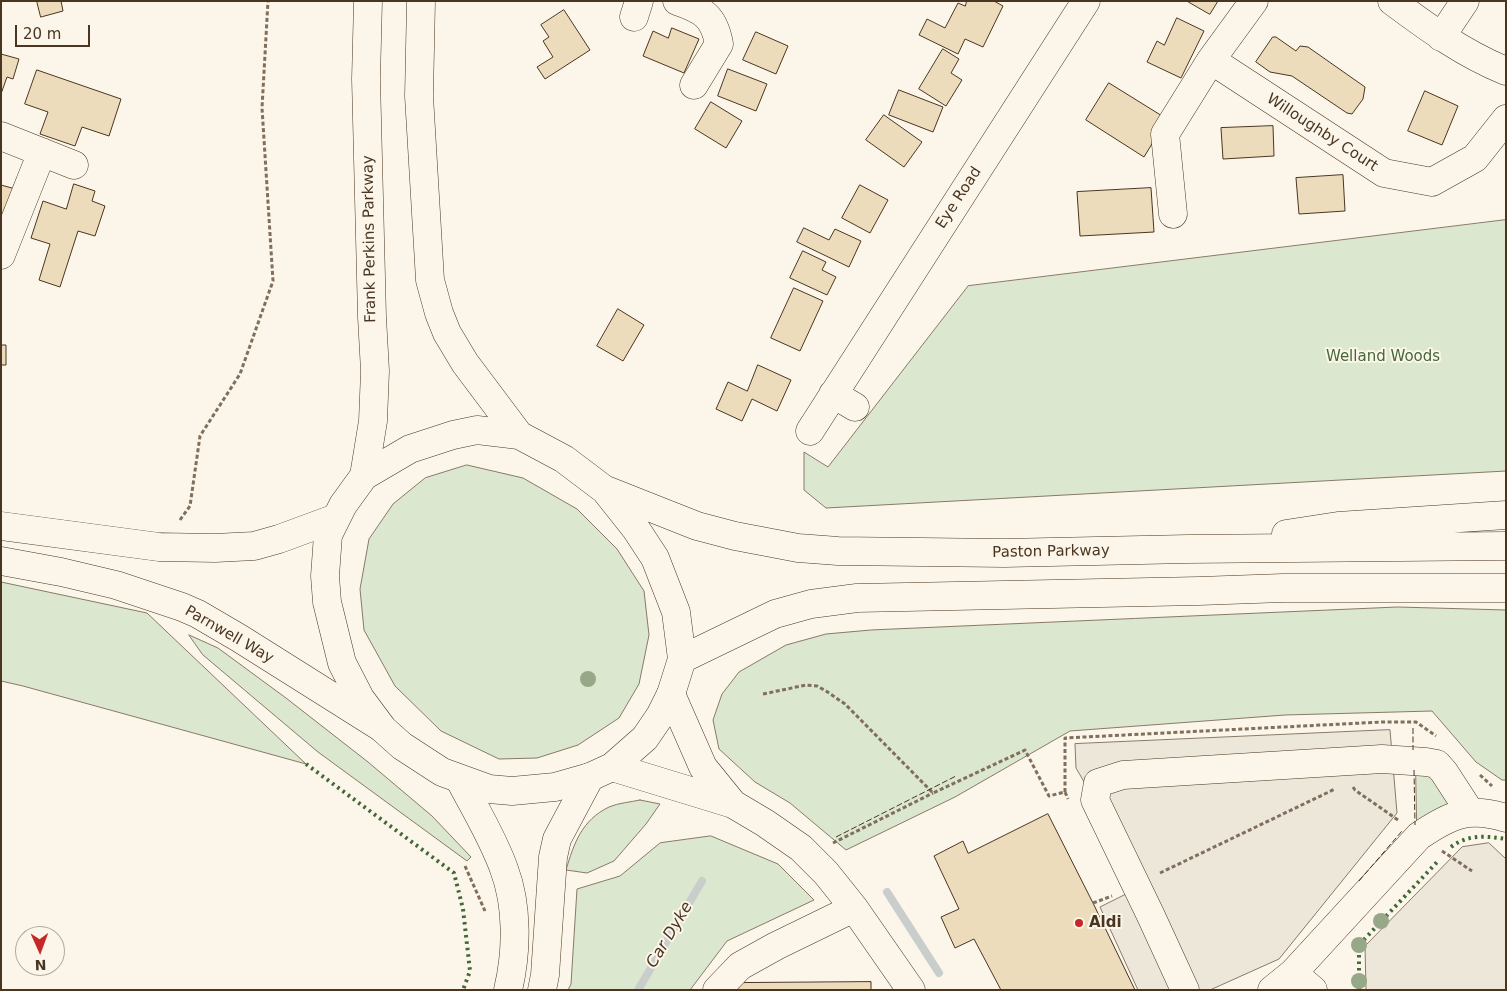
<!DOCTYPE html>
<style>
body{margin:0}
#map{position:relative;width:1507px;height:991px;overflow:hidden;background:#fbf6e9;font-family:"DejaVu Sans",sans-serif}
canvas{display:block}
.frame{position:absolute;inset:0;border:2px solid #4a3520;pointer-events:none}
.north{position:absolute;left:15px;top:926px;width:50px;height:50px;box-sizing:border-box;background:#fbf6e9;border:1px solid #b4a999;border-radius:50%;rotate:178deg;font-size:14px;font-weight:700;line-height:20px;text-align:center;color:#4a3520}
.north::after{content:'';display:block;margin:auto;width:18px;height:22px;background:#c62828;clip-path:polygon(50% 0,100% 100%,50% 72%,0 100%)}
.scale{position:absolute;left:15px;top:25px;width:75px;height:22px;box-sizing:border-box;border:2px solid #4a3520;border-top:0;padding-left:6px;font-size:15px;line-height:18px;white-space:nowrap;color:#4a3520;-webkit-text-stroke:4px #fbf6e9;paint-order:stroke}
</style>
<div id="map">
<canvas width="1507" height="991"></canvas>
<div class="frame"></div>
<div class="north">N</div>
<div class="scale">20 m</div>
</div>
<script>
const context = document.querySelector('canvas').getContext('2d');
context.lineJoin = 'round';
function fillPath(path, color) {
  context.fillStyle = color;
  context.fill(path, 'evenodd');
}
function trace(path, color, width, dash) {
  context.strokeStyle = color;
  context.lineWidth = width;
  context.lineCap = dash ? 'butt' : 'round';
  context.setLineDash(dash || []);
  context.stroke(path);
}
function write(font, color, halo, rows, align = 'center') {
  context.font = font + ' "DejaVu Sans",sans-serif';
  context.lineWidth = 4;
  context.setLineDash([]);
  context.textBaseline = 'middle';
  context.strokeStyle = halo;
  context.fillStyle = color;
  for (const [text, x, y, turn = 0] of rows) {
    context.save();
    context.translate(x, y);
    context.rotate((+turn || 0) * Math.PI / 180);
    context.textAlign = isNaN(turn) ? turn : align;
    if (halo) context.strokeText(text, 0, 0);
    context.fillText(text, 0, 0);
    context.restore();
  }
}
const green = new Path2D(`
 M1506 220V471L826 508 804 490V452L828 467 968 286Z
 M467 465 523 478 577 509 617 549 644 591 649 635 639 684 619 718 578 745 537 758 499 759 441 731 395 686 364 630 360 589 369 539 393 504 425 478Z
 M1 582 147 613 306 764 23 686 1 681Z
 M1398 607 1506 610V780H1502L1476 762 1432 711 1285 715 1070 731 955 797 846 850 790 803 755 782 719 749 713 720 722 694 739 672 786 645 826 634 871 630Z
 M189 635 218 648 286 698 368 762 432 816 471 857 467 861 318 752 203 655Z
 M1416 770C1436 776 1440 789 1451 805L1417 824Z
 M640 800 660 804 646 824 614 861 587 873 566 870C574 843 582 820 609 807 618 803 631 802 640 800Z
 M711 836 778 864 814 900 727 941 690 990H568L571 984 577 889 620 876 660 843Z`);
fillPath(green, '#dce7d0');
trace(green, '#887966', 1);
const parking = new Path2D(`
 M1390 730 1397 813 1279 959 1210 990H1138L1100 907 1144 885 1076 768 1075 744Z
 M1489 843 1506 859V990H1366L1365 946 1462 847Z`);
fillPath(parking, '#ede7d9');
trace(parking, '#887966', 1);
trace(new Path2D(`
 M887 892 939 973
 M638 990 702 881`), '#c9cecd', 8);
const building = new Path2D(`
 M37 1H61L63 11 41 17Z
 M967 1H994L1003 6 983 47 965 39 958 54 919 35 927 19 945 28 958 3 965 6Z
 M1187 1H1218L1210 14Z
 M564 10 590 50 545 79 537 67 553 57 543 41 549 37 541 25Z
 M1177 18 1204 31 1181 78 1147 62 1157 41 1164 45Z
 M672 28 699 39 684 73 643 56 653 31 668 38Z
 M756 32 788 46 776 74 743 60Z
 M1273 37H1276L1296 51 1300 46 1308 47 1365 87 1363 99 1352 114 1347 113 1292 76 1270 72 1256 62Z
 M943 49 959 59 951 73 962 80 946 106 919 89Z
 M1 54 19 59 13 79 7 77 1 94Z
 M728 69 767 84 756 111 718 96Z
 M37 70 121 99 109 136 82 127 75 146 40 134 48 112 25 104Z
 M1109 83 1167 119 1144 157 1086 120Z
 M899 90 943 107 933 132 889 115Z
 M1425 91 1458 106 1442 145 1408 131Z
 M711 102 742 121 726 148 695 129Z
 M884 115 922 142 904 167 866 140Z
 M1273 126 1274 156 1223 159 1221 128Z
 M1343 175 1345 211 1299 214 1296 178Z
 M74 184 95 191 92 201 105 206 95 236 78 231 60 287 39 280 50 244 31 238 43 201 66 209Z
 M1 185 19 190 1 224Z
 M860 185 888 200 870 233 842 218Z
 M1151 188 1154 232 1080 236 1077 192Z
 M804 228 829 240 835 229 861 241 849 267 797 242Z
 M803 251 826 262 822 270 836 277 827 295 790 278Z
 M794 288 823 301 800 351 771 338Z
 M618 309 644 325 623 361 597 346Z
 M1 345H6V365H1Z
 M758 365 791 380 777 411 752 399 742 421 716 409 728 382 747 391Z
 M1048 814 1093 903 1135 990H1001L974 939 955 948 941 917 959 909 934 856 963 841 968 853Z
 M871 982V990H737V983Z`);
fillPath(building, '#ecdcbc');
trace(building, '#4a3520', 1);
const minor = new Path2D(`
 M677 1C703 10 714 16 719 44L694 85
 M1254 1 1211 60 1384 173 1432 182 1475 158 1506 119
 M1392 1C1428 28 1464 54 1506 71
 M634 17 639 1
 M1441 37 1465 1
 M1 136 74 165
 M1173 214 1165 134 1211 60
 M1 255 42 152
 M833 394 855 407
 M810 431 1086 1
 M1 526 159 547 215 548 254 546 279 539 336 518
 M1 561 61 572 116 585 182 607 198 614 239 638 382 728
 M671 694 703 767 733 804
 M612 767 733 804 765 823 801 848 826 873 854 908 911 990
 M1293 973 1313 990
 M717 990 740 966 776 946 854 908
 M1185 990 1151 916 1095 800 1098 783 1123 775 1382 759 1426 762 1437 764 1444 772 1470 812
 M1272 990 1293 973 1419 836C1450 815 1468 806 1506 818`);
const major = new Path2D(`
 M460 780C475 809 493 838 504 869 518 906 517 952 508 990
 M542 990 545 975 553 857 557 839 590 777`);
const highway = new Path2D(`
 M421 1 419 96 430 280 439 313 447 333 465 363 519 435
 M477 430 519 435 564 459 605 490 636 529 655 558 676 612 682 659 671 694 660 716 645 738 612 767 590 777 555 787 512 791 489 789 442 772 402 746 383 729 360 698 342 663 327 602 325 576 328 535 343 505 364 476 410 449 453 435Z
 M364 476 373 421 375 371 372 317 366 79 368 1
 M606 490 697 526 735 536 798 548 838 551 1004 553 1188 549 1506 546
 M1286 534 1338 526 1506 515
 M682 659 775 614 811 604 857 598 1199 591 1283 588H1506`);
trace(minor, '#4a3520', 29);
trace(major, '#4a3520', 29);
trace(highway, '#4a3520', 29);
trace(new Path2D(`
 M180 520 190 506 200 436 240 374 273 281 262 108 268 1
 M763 694 806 685 817 686 826 691 845 704 933 793 1025 750 1049 796 1065 792 1068 799
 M1480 775 1492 786
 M1353 787 1355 790 1398 820
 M1065 792V738L1382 722H1416L1436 736
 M833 843 933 793
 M1442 851 1472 871
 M465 866 485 911
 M1160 873 1335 789
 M1093 903 1112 896`), '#7f6f5c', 3, [4, 2.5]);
trace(minor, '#fbf6e9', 28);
trace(major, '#fbf6e9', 28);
trace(highway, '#fbf6e9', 28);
trace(new Path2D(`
 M306 764 454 873 463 909 470 971 463 990
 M1451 847C1468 834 1486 836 1506 839
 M1359 990V945L1438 861`), '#436837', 4, [2.5, 4]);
trace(new Path2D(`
 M1413 728V750
 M1414 770 1415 825
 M836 837 956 776
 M1359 881 1402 831`), '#4a3520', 1, [6, 2.5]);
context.fillStyle = '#96a887';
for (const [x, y] of [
 [588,679],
 [1381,921],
 [1359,945],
 [1359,981]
]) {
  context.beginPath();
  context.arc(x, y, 8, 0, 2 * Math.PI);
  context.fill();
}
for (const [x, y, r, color] of [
 [1079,923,5,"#c62828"]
]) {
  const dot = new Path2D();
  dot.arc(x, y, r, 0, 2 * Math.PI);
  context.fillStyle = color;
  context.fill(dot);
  trace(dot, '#fbf6e9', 2);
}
write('15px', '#4a3520', '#fbf6e9', [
 ["Willoughby Court",1322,133,33],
 ["Eye Road",959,198,-57],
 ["Frank Perkins Parkway",370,239,-91],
 ["Paston Parkway",1051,552,-1],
 ["Parnwell Way",229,635,30]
]);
write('15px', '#436837', '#fbf6e9', [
 ["Welland Woods",1383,357]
]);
write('bold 15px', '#4a3520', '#fbf6e9', [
 ["Aldi",1089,923]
], 'left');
write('italic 16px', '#4a3520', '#fbf6e9', [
 ["Car Dyke",670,935,-59]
]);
</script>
